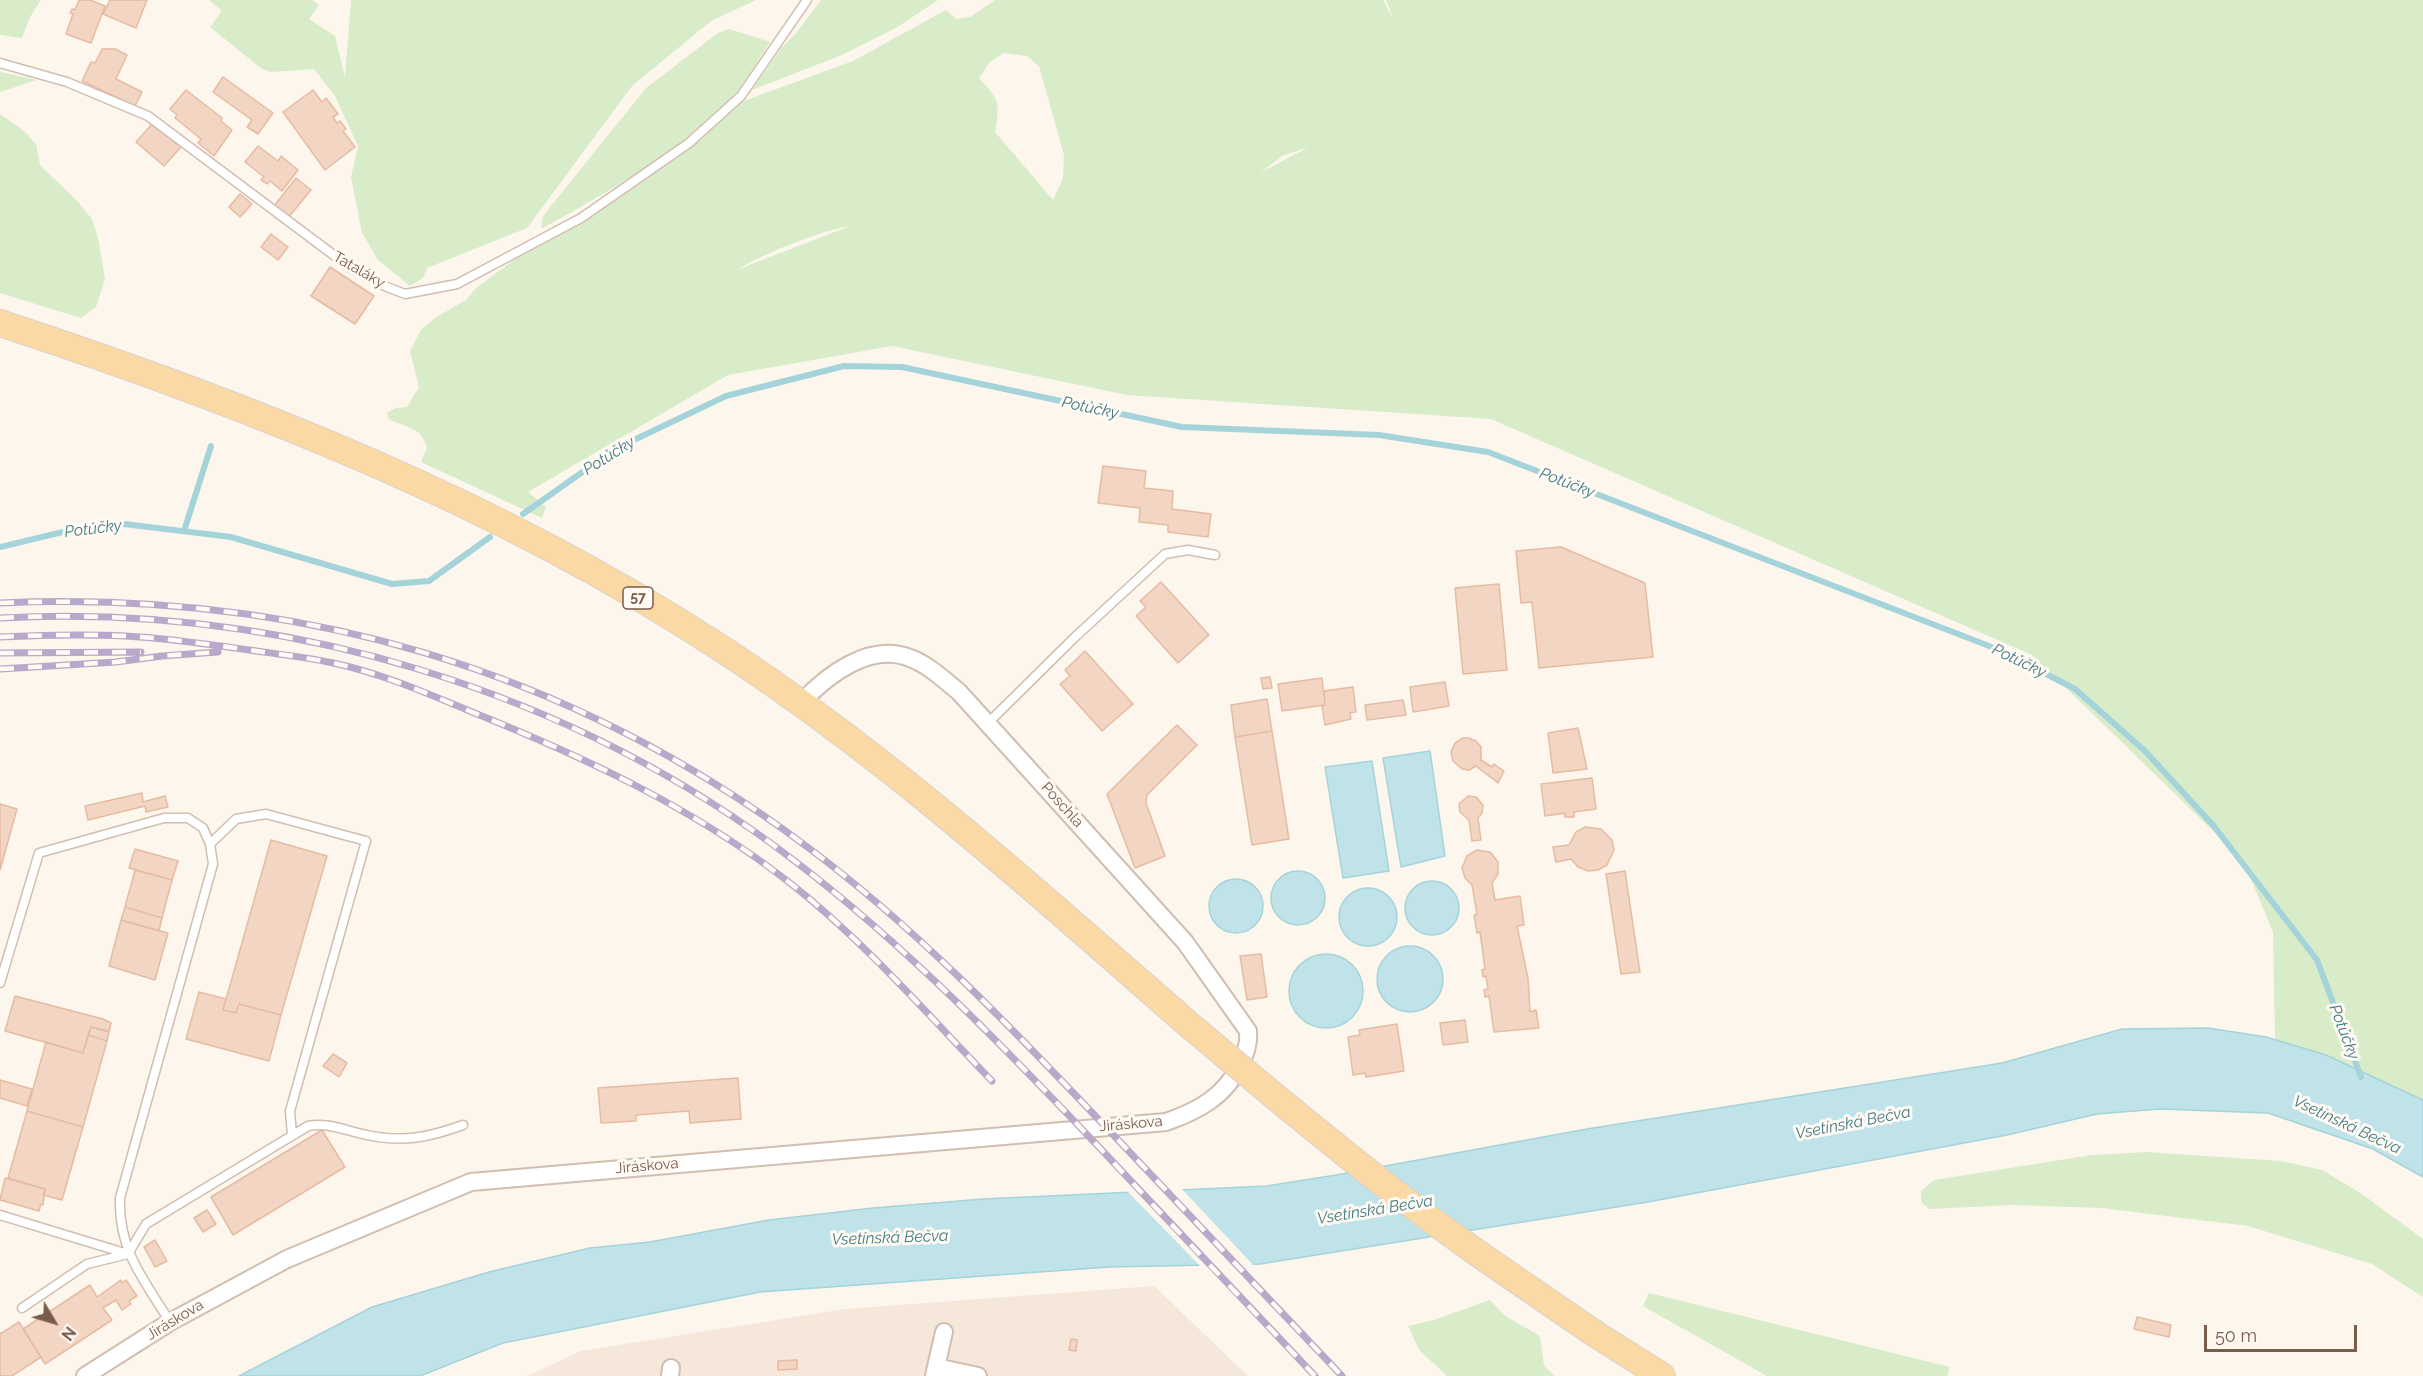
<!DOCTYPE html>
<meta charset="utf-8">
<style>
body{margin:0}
#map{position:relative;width:2423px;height:1376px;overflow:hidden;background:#fdf6ec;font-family:Raleway,sans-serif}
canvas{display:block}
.north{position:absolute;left:24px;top:1292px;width:60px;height:60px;-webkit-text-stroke:4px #fffaf3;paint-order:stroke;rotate:128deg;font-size:16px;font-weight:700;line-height:24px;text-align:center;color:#7a5c4d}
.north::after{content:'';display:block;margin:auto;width:21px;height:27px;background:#7a5c4d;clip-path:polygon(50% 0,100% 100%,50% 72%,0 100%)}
.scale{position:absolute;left:2204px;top:1325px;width:153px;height:27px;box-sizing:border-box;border:3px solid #7a5c4d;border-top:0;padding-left:8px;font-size:18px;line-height:21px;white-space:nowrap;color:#7a5c4d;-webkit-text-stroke:4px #fffaf3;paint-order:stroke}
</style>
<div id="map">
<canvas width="2423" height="1376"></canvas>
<div class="north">N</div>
<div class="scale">50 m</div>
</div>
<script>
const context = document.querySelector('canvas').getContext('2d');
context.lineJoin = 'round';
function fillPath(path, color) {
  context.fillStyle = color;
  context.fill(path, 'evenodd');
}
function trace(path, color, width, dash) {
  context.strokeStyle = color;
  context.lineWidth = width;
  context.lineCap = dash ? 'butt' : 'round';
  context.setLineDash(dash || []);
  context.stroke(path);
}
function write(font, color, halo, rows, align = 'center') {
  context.font = font + ' Raleway,sans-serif';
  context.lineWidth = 6;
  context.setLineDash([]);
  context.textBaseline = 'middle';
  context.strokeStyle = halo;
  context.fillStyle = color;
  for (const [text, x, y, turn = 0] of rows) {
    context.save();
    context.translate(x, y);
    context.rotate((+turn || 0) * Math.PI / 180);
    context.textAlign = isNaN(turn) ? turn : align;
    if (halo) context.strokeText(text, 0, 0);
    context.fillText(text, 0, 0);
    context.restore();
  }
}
fillPath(new Path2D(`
 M1154 1286 1248 1376H527L581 1351 845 1309Z`), '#f5e8da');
fillPath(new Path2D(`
 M0 0H41L30 17 22 38 0 35Z
 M209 0H312L319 5 309 19 335 36 345 77 351 0H756L711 21 632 86 527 228 427 268 423 278 410 286 378 260 362 233 351 177 358 146 335 96 314 69 271 72 262 69 210 27 222 11Z
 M821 0H938L896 28 842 55 752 90 782 47 796 33Z
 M995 0H1383L1394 21 1386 0H2423V1100L2326 1055 2275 1040 2273 932 2243 860 2032 655 1491 419 1127 395 892 346 728 375 528 492 546 507 542 518 421 462 427 448C420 425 408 429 389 419L387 413 396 408 407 407 419 387 410 351 421 330 435 318 466 300 476 288 545 237 642 179 703 138 741 102 853 61 946 10 956 19 970 17ZM1003 53 1027 56 1039 66 1064 155 1063 178 1053 200 995 132C1000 103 1000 100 979 78L989 63ZM1306 148H1307L1260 173 1282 156ZM850 226 739 269C762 254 823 230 850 226Z
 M729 29 770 42C760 57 751 74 740 88 695 144 603 195 541 229L543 216 646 88 718 33Z
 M0 71 1 72 37 80 0 92Z
 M0 114 23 130 36 144 40 165 77 201 92 219 98 238 105 279 96 307 81 318 0 293Z
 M2147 1152 2281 1161 2322 1170 2362 1194 2423 1239V1297L2372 1264 2248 1226 2102 1208 2011 1205 1929 1209 1921 1202V1191L1934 1180 2092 1155Z
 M1649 1293 1950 1367 1947 1376H1767L1643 1306Z
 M1490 1300 1505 1316 1540 1336 1544 1366 1555 1376H1447L1419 1350 1408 1326 1434 1320Z`), '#d8ecc9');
const water = new Path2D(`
 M1430 751 1445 856 1401 867 1383 758Z
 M1372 761 1389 871 1343 878 1325 767Z
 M1271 898a27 27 0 1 1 54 0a27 27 0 1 1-54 0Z
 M1209 906a27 27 0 1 1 54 0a27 27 0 1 1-54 0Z
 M1405 908a27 27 0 1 1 54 0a27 27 0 1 1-54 0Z
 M1339 917a29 29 0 1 1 58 0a29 29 0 1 1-58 0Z
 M1377 979a33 33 0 1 1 66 0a33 33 0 1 1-66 0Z
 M1289 991a37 37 0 1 1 74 0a37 37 0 1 1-74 0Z
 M2208 1028 2266 1037 2326 1055 2423 1100V1177L2373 1149 2268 1113 2159 1109 2097 1114 2007 1135 1648 1202 1260 1264 1109 1267 760 1292 503 1343 420 1376H239L372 1307 489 1272 590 1248 650 1242 769 1220 873 1208 983 1199 1267 1186 1336 1175 1587 1129 2002 1063 2122 1029Z`);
fillPath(water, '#bfe3e8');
trace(water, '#a5d3da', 1.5);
fillPath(new Path2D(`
 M1180 1187 1255 1267 1202 1268 1126 1190Z`), '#fdf6ec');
trace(new Path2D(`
 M523 514 615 449 726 396 844 366 902 367 1182 427 1379 435 1488 452 2002 651 2075 689 2144 750 2213 825 2317 960 2361 1077
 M184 531 211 446
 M0 547 71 530 124 524 231 537 392 584 429 581 490 537`), '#a5d3da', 6);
const building = new Path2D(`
 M79 0H90L105 6 91 43 66 34 73 14 70 13 72 9 75 10Z
 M110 0H147L136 28 103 14Z
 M102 49H115L127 55 116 79 142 92 135 106 82 81 91 62 95 63Z
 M223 77 273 113 258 134 247 127 252 120 213 92Z
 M186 90 222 118 221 121 232 130 214 156 198 143 201 139 175 118 177 115 170 109Z
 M313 90 322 102 326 98 338 114 333 117 337 123 340 121 346 129 343 131 355 147 325 170 283 112Z
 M153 123 181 147 164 166 136 142Z
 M258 146 278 161 281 156 298 170 282 191 270 181 267 184 261 180 264 177 245 162Z
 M296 178 311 190 288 218 274 206Z
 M240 194 252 204 240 217 229 207Z
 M271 234 288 247 278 260 261 247Z
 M330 267 374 296 355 324 311 296Z
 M1103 466 1146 471 1144 488 1173 491 1172 509 1211 514 1208 537 1168 532V525L1139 522 1140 508 1098 503Z
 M1561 547 1645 583 1653 657 1539 668 1532 602 1521 603 1516 551Z
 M1161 582 1209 635 1178 663 1136 616 1146 607 1140 601Z
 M1499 584 1507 670 1463 674 1455 588Z
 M1085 651 1133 704 1102 731 1060 684 1070 676 1065 670Z
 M1270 677 1272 688 1263 689 1261 678Z
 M1322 678 1325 705 1282 711 1278 684Z
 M1445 682 1449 706 1413 712 1410 687Z
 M1353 687 1356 712 1350 713 1351 719 1325 725 1322 706 1325 705 1324 691Z
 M1267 699 1272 731 1235 737 1231 705Z
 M1403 700 1406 715 1367 720 1365 705Z
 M1177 725 1197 745 1147 795 1146 803 1165 856 1135 868 1107 794Z
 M1578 728 1587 769 1553 773 1548 733Z
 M1272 731 1289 839 1252 845 1235 737Z
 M1469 738 1476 741 1481 747V760L1492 767 1494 764 1504 771 1498 783 1476 766 1469 770 1462 769 1453 761 1451 752 1455 743 1463 738Z
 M1592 778 1596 809 1574 812V817H1565V813L1545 816 1541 784Z
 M142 793 143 802 165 796 168 807 146 812 145 806 88 820 85 806Z
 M1468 796 1476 797 1483 805 1482 813 1478 818 1481 840 1472 841 1469 820 1460 812 1459 804Z
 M0 804 17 809 0 870Z
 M1585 827 1601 829 1612 840 1614 850 1607 865 1598 870 1588 871 1578 867 1571 859 1556 862 1553 847 1569 845 1576 832Z
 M271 840 327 856 281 1015 239 1004 236 1013 223 1010Z
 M135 849 178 861 172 880 129 868Z
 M1477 850 1490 852 1498 862V874L1492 883 1495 900 1520 896 1524 925 1517 926 1528 978 1530 1012 1536 1010 1539 1028 1494 1032 1489 996 1485 997 1484 990 1488 989 1486 976 1483 977 1482 970 1485 969 1480 932 1477 933 1474 915 1477 914 1472 885 1465 878 1462 868 1467 856Z
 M135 870 172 880 162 918 125 907Z
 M1625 871 1640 972 1621 974 1606 874Z
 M125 907 162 918 159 931 121 920Z
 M121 920 168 933 155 980 109 966Z
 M1261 954 1267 997 1247 1000 1240 956Z
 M199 992 226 999 223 1010 236 1013 239 1004 281 1015 269 1061 186 1039Z
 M15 996 103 1019 111 1023 109 1032 91 1027 83 1053 5 1031Z
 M1465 1020 1468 1042 1443 1045 1440 1023Z
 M1397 1024 1404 1071 1366 1077 1365 1073 1353 1075 1348 1037 1360 1035 1359 1030Z
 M91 1027 109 1031 107 1041 88 1035Z
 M88 1035 107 1041 83 1127 27 1111 46 1042 83 1053Z
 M333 1054 347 1063 339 1077 323 1066Z
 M738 1078 741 1119 690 1123 689 1111 636 1115V1121L601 1123 598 1088Z
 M0 1080 32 1089 27 1106 0 1098Z
 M27 1111 83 1127 62 1200 43 1195 45 1189 8 1178Z
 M322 1130 345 1167 233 1235 211 1197Z
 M5 1178 45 1189 43 1205 41 1204 39 1211 0 1200Z
 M207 1210 216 1224 203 1232 194 1218Z
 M155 1240 167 1261 155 1267 144 1247Z
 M121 1280 122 1283 126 1280 137 1296 129 1301 131 1304 122 1310 116 1300 103 1308 112 1320 45 1364 23 1329 90 1285 97 1297Z
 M2137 1317 2171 1325 2169 1337 2134 1329Z
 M19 1322 41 1357 12 1376H0V1333H2Z
 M1071 1339 1077 1340 1076 1351 1069 1350Z
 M797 1360V1369L778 1370V1361Z`);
fillPath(building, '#f3d5c3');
trace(building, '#e6bba3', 1.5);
const lane = new Path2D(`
 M0 63 67 82 148 116 351 268 382 285 405 294 457 284 581 218 689 143 741 96 807 0
 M988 723 1074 638 1165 554 1188 550 1215 555
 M210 844 236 819 266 814 366 841 290 1111 292 1135
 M0 983 39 853 164 818H188L203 828 210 844 213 864 120 1198C118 1250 144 1280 170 1322
 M0 1215 128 1254
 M22 1308 87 1264 128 1254 146 1224 308 1126C329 1122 346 1131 367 1135 403 1143 430 1137 463 1125`);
const street = new Path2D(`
 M936 1367 944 1332
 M85 1376 170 1322 287 1259 471 1182 1166 1122C1198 1111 1226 1096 1241 1063 1246 1051 1249 1044 1248 1031L1185 942 959 692C944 680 929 665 910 658 870 642 827 675 801 703
 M670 1376 671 1368
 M934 1376 936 1367 978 1376`);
const primary = new Path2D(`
 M0 323C250 405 498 503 719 647 887 756 1037 892 1188 1024
 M1597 1335 1662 1376`);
trace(lane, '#d1beb0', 11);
trace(street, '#d1beb0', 20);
trace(primary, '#dad1cd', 28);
trace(lane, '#fff', 8);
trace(street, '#fff', 16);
trace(primary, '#fbd9a5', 26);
const rail = new Path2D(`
 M0 603C296 590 568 668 806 846 915 927 1009 1025 1102 1123 1182 1207 1262 1292 1342 1376
 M0 618C282 603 571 689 796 862 906 946 1002 1045 1097 1145 1169 1222 1242 1299 1315 1376
 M0 637C41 635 83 634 125 636 166 638 207 644 249 650 277 654 305 657 333 663 381 673 426 693 472 712 584 757 694 808 790 883 864 941 927 1014 992 1081
 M0 653 141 652
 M0 669 116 662 162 656 218 652`);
trace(rail, '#b9a8c9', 7);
trace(rail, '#fffaf3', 4.5, [14]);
const primaryBridge = new Path2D(`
 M1188 1024C1254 1079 1320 1135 1389 1188 1456 1240 1527 1287 1597 1335`);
trace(primaryBridge, '#dad1cd', 28, []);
trace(primaryBridge, '#fbd9a5', 26);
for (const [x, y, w] of [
 [638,598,30]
]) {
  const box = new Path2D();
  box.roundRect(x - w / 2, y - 11, w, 22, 4.5);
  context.fillStyle = '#fffaf3';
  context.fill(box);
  trace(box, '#7a5c4d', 1.5);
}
write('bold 14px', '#7a5c4d', null, [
 ["57",638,598]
]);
write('15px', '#7a5c4d', '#fffaf3', [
 ["Tataláky",359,270,30],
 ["Poschla",1062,805,48],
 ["Jiráskova",1131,1124,-5],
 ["Jiráskova",647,1166,-5],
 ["Jiráskova",175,1320,-31]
]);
write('italic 16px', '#437c86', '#fffaf3', [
 ["Potůčky",1090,408,12],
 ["Potůčky",609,456,-32],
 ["Potůčky",1567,483,21],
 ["Potůčky",93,529,-7],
 ["Potůčky",2019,661,26],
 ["Potůčky",2344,1032,69],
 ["Vsetínská Bečva",1853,1123,-11],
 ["Vsetínská Bečva",2347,1125,25],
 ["Vsetínská Bečva",1375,1210,-9],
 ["Vsetínská Bečva",890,1238,-2]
]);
</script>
